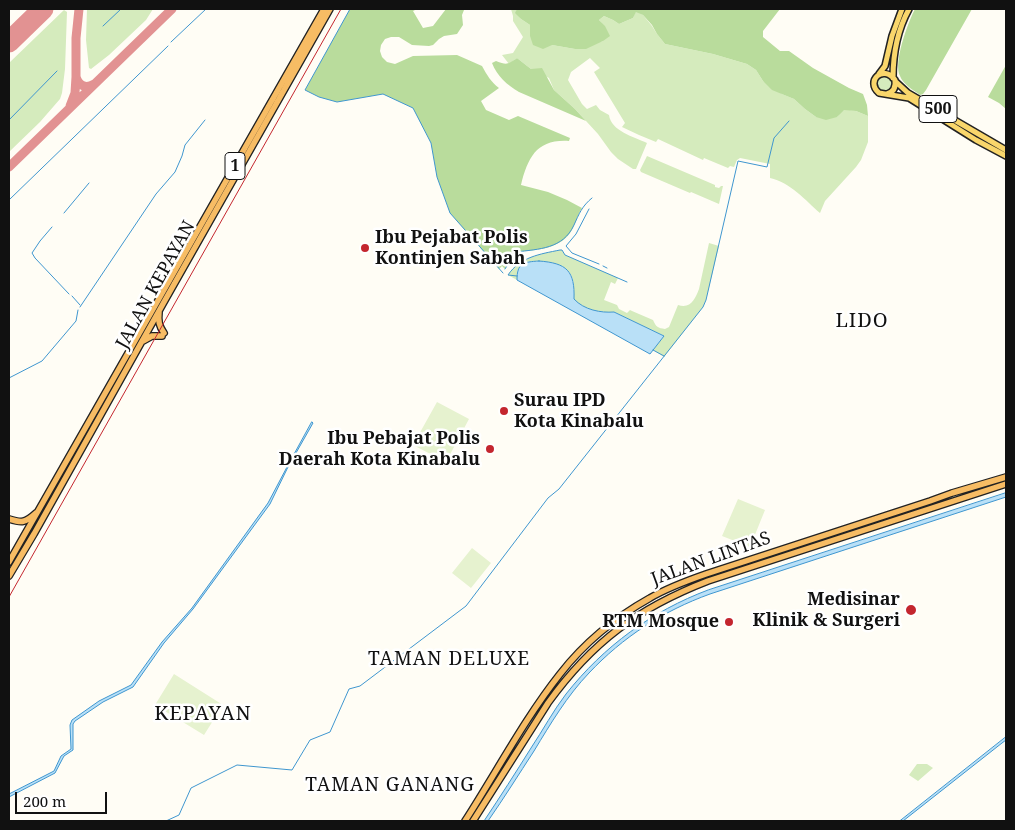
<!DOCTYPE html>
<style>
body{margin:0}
#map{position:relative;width:1015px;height:830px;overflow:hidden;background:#fffdf5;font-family:"Noto Serif",serif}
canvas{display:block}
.frame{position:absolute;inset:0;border:10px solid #111;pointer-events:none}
.scale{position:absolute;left:15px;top:792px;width:92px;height:22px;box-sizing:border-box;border:2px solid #111;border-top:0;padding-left:6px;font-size:15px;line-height:18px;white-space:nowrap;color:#111;-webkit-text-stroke:4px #fff;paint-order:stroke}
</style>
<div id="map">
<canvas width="1015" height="830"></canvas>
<div class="frame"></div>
<div class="scale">200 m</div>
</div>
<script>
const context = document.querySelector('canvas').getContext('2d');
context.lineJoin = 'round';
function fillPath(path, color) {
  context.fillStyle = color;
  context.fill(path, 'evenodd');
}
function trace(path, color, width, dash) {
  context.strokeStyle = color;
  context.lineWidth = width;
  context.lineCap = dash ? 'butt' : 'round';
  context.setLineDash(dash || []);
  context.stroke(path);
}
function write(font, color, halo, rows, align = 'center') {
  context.font = font + ' "Noto Serif",serif';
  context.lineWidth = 5;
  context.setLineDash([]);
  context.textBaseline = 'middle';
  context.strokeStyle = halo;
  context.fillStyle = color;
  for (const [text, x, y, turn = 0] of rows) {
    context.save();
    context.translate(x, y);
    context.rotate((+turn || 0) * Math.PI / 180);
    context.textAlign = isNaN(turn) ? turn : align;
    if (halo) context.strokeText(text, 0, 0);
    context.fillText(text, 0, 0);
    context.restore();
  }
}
fillPath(new Path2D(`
 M87 9H153L146 20 109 55 91 69 89 68 86 40Z
 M511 9H517L516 13 521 19 530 25V36L552 45 575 49 603 41 605 27 599 20 604 16 613 20 619 24 633 18 636 11 643 15 652 26 657 34 665 44 713 54 747 64 756 70 763 81 782 94 794 99 805 109 816 117H837L843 109 856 111 868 116V142L861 160 856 167 825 201 820 213C806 201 790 182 770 178V164L740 158 737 160 734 167 730 166 728 168 704 158 703 160 658 139 656 142 639 135 622 127 625 123 594 72 600 68 590 58 571 72 568 80 582 104 587 109 596 105 600 110 609 115C611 131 634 137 647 143L636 169H633L618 159 611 152 598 134 575 109 554 90 549 78 531 69 517 58 509 64 502 55 513 53 523 37 513 21V16Z
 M64 10 67 12 65 69 62 93 60 99 40 122 9 152V63Z
 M877 84a8 8 0 1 1 16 0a8 8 0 1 1-16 0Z
 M647 156 715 185V187L719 188 721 186H723L719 204 691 192 690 193 641 172 640 170Z
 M709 243 719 246 706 300 703 307 664 357 653 350 664 336 614 312C601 313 584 310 574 300 574 290 575 279 569 272 561 261 538 261 526 262L517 271V280L508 275C520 257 540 254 560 250H562L565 255 618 278 615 284 611 282 604 300 617 305 619 309 627 313 630 310 632 311 653 320C656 327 658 328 665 329L669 327 678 305C691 309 695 299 699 289Z
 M917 764H927L933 768 918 781 909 775Z`), '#d5ebbd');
fillPath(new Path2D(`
 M350 9H417L413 11 423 28 433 26 446 9H467L464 10 462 15 463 25 457 34 444 36 439 39 433 45 429 46 412 45 399 37H391L385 39 381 45 380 51 382 57 387 62 395 64 413 56 457 55 482 66C487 75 491 82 499 88L481 101 486 110 509 120 518 116 570 138 569 141C537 139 528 157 521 185L548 192 567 200 582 208C577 216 575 226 570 233 558 250 534 250 515 252L505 269 502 266 499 269 450 213 437 177 431 143 413 108 383 94 337 102 319 97 305 90Z
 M517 9H780L763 31V37L780 51H789L813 68 849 88 863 94 867 105 868 116 856 111 844 110 837 117 826 120 816 117 805 109 794 99 772 90 763 81 756 70 747 64 713 54 665 44 657 34 652 25 643 15 636 12 633 18 619 24 613 20 604 16 599 20 605 26 610 36 603 41 586 49H575L552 45 543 49 533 45 530 36V25L521 19 515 13Z
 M915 9H972L926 90 923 94 920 95C913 90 903 84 900 76 893 63 908 22 915 9Z
 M517 58 531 69 542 68 554 90 575 109 586 121 519 92C507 85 497 76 492 63L496 61C507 65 507 65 517 58Z
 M1006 65V109L999 103 988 97Z`), '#b9dc9c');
fillPath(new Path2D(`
 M437 402 469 419 446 462 413 445Z
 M738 499 765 510 750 547 722 536Z
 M472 548 491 563 471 588 452 573Z
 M174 674 223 705 204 735 155 705Z`), '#e6f2cf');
const water = new Path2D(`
 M539 261C567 263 575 271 574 299 584 310 601 313 614 312L664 336 650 354 517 280C517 263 523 262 539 261Z
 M312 422 313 423 288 467 270 504 193 609 164 643 133 687 103 702 75 721 73 724V750L64 756 55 773 9 797V794L54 771 61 756 71 749 70 725 72 720 99 701 131 685 162 642 192 608 268 503 287 467Z
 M1006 493V497L710 594C663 611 623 637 589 673 567 696 551 723 534 751 519 774 504 798 488 821H484C500 797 516 772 531 748 543 730 553 711 566 694 604 646 652 611 708 590Z
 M1006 737V740L1002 743 903 821H900Z`);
fillPath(water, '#b9e0f7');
trace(water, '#3f96cf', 1);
trace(new Path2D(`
 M350 9 305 90 319 97 337 102 383 94 413 108 431 143 437 177 450 213 503 273
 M103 26 121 9
 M171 42 206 9
 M9 120 57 71
 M9 200 168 46
 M589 209 576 234 566 246 572 253 599 264
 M64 213 89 183
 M52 227 40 241 32 253 35 258 69 294
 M603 266 607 268
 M505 269 516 252C539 249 563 249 574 225 579 214 582 206 592 198
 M517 276 508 275C520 257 540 254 560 250H562L565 255 627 282
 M72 296 80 305
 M80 307 156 194 175 172 182 156 185 145 205 120
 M653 350 664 356
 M9 378 42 361 76 321 78 310
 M166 821 179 815 191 788 237 765 292 770 310 740 330 732 349 689 360 686 466 606 548 498 559 489 703 307 706 300 738 161 767 167 774 138 789 121`), '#3f96cf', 1);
trace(new Path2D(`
 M79 9 76 38V77C79 86 86 89 94 84
 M70 106 75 93 76 77
 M9 167 172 9`), '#e29292', 9);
trace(new Path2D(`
 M9 42 43 9`), '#e29292', 21);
const primary = new Path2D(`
 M879 74 885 66 892 36 902 9
 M893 78C893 53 897 31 909 9
 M895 81 908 93 1006 150
 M887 94C894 92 896 87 895 80 883 64 865 81 879 93L909 98 976 140 1006 156`);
const trunk = new Path2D(`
 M159 312C158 321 159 326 164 333
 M143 341 152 336H162
 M9 519C22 523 25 523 36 513
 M9 562 324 9
 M9 576 34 534 164 302 330 9
 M465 821C496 773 525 718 560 674 584 643 616 617 650 598 667 588 686 581 706 574L930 501 952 493 1006 477
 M473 821 548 703C592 642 638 608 708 581L1006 484`);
trace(primary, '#222', 8);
trace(trunk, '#222', 8);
trace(primary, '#f9d66b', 5);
trace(trunk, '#f7bc64', 5.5);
trace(new Path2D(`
 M9 597 341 9`), '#c4262e', 1);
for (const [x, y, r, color] of [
 [365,248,5,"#c4262e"],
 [504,411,5,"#c4262e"],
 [490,449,5,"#c4262e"],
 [911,610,6,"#c4262e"],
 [729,622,5,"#c4262e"]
]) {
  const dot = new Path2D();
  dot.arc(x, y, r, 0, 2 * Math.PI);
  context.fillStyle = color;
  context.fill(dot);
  trace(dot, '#fff', 2);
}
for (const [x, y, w] of [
 [938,109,38],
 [235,166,20]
]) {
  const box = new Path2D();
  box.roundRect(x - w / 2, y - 13.5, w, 27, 4);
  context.fillStyle = '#fff';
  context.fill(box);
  trace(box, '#111', 1);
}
write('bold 16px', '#111', null, [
 ["500",938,109],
 ["1",235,166]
]);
write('bold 18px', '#111', '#fff', [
 ["Ibu Pejabat Polis",375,238,"left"],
 ["Kontinjen Sabah",375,259,"left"],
 ["Surau IPD",514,401,"left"],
 ["Kota Kinabalu",514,422,"left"],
 ["Ibu Pebajat Polis",480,439],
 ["Daerah Kota Kinabalu",480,460],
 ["Medisinar",900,600],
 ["Klinik & Surgeri",900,621],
 ["RTM Mosque",719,622]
], 'right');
write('18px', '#111', '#fff', [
 ["JALAN KEPAYAN",156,285,-61],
 ["JALAN LINTAS",711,559,-20]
]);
context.letterSpacing = '1px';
write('19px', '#111', '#fff', [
 ["TAMAN DELUXE",449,660],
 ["TAMAN GANANG",390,786]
]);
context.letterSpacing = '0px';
context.letterSpacing = '1px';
write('20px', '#111', '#fff', [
 ["LIDO",862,321],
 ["KEPAYAN",203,714]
]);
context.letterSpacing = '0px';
</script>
